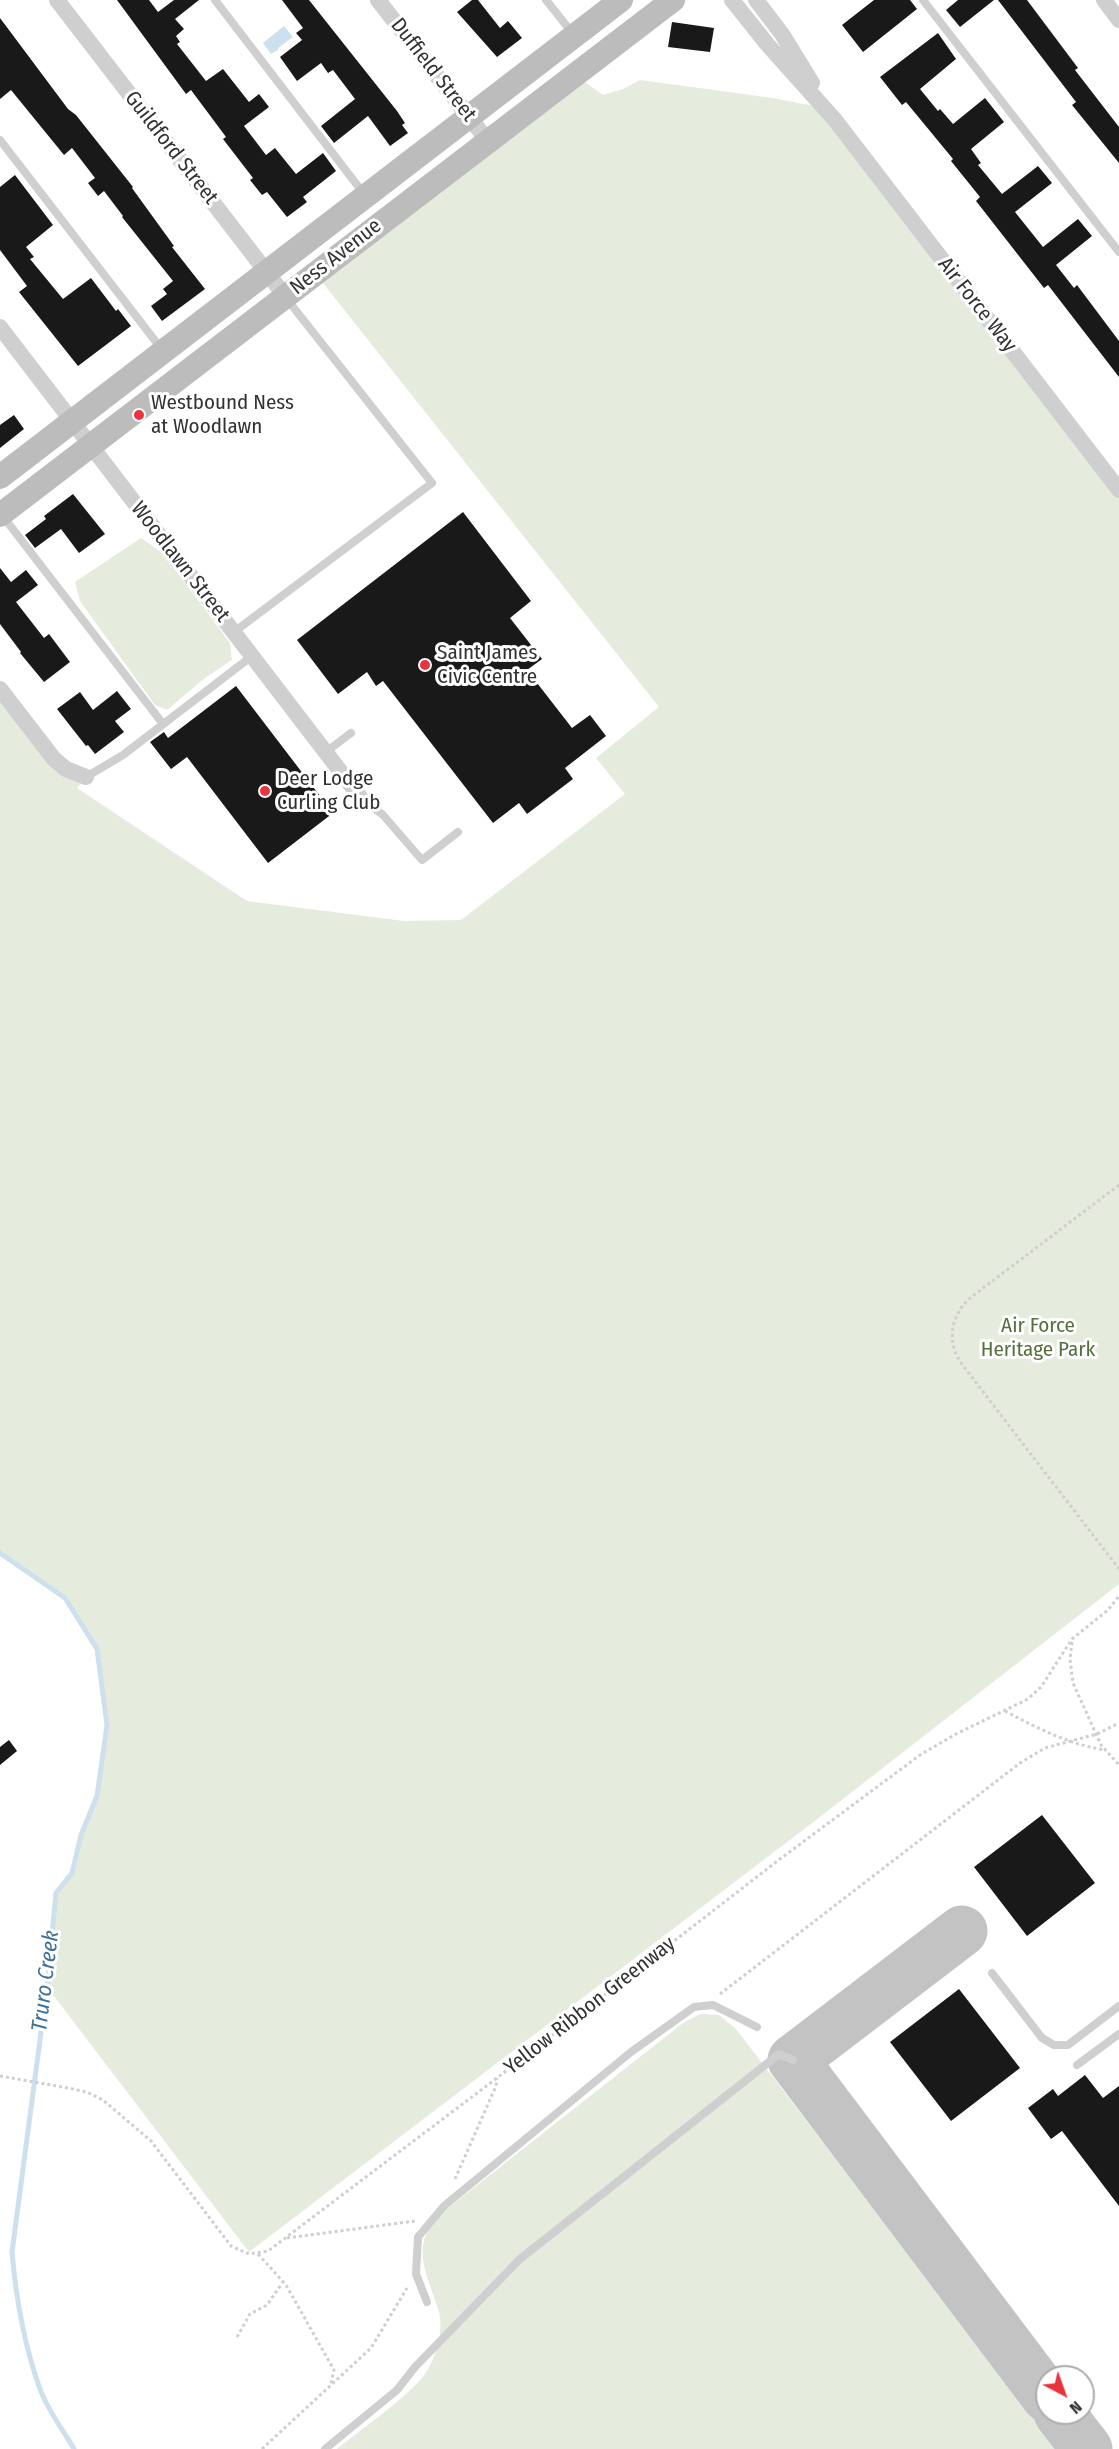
<!DOCTYPE html>
<style>
body{margin:0}
#map{position:relative;width:1119px;height:2449px;overflow:hidden;background:#fff;font-family:"Fira Sans Condensed",sans-serif}
canvas{display:block}
.north{position:absolute;left:1035px;top:2365px;width:60px;height:60px;box-sizing:border-box;background:#fff;border:2px solid #adadad;border-radius:50%;rotate:139deg;font-size:16px;font-weight:700;line-height:24px;text-align:center;color:#323232}
.north::after{content:'';display:block;margin:auto;width:21px;height:27px;background:#e8353d;clip-path:polygon(50% 0,100% 100%,50% 72%,0 100%)}
</style>
<div id="map">
<canvas width="1119" height="2449"></canvas>
<div class="north">N</div>
</div>
<script>
const context = document.querySelector('canvas').getContext('2d');
context.lineJoin = 'round';
function fillPath(path, color) {
  context.fillStyle = color;
  context.fill(path, 'evenodd');
}
function trace(path, color, width, dash) {
  context.strokeStyle = color;
  context.lineWidth = width;
  context.lineCap = dash ? 'butt' : 'round';
  context.setLineDash(dash || []);
  context.stroke(path);
}
function write(font, color, halo, rows, align = 'center') {
  context.font = font + ' "Fira Sans Condensed",sans-serif';
  context.lineWidth = 6;
  context.setLineDash([]);
  context.textBaseline = 'middle';
  context.strokeStyle = halo;
  context.fillStyle = color;
  for (const [text, x, y, turn = 0] of rows) {
    context.save();
    context.translate(x, y);
    context.rotate((+turn || 0) * Math.PI / 180);
    context.textAlign = isNaN(turn) ? turn : align;
    if (halo) context.strokeText(text, 0, 0);
    context.fillText(text, 0, 0);
    context.restore();
  }
}
fillPath(new Path2D(`
 M575 75 603 95 623 89 640 80 773 98 824 108 1119 490V1584L816 1820 249 2252 47 1987 56 1893 72 1873 81 1835 96 1797 107 1725 97 1649 65 1598 0 1553V689L54 759 86 777 77 788 247 901 404 921 461 920 625 794 596 758 659 707 315 273Z
 M141 538 164 554 230 643 232 660 205 678 167 710 155 705 80 601 75 582Z
 M700 2014 719 2015 736 2029 1058 2449H337C360 2430 408 2397 425 2374 436 2358 444 2331 439 2312 433 2290 418 2264 424 2240 426 2233 431 2226 434 2219L683 2023Z`), '#e5ecde');
fillPath(new Path2D(`
 M284 26 293 37 278 48V50L271 54 263 43Z`), '#cde0ee');
trace(new Path2D(`
 M0 1553 65 1598 97 1649 107 1725 97 1796 81 1835 72 1873 56 1893 47 1987 12 2252C16 2298 24 2345 40 2389 47 2409 63 2430 74 2449`), '#cde0ee', 5);
trace(new Path2D(`
 M962 1931 793 2060 1047 2397
 M1059 2413 1087 2449`), '#c3c3c3', 51);
fillPath(new Path2D(`
 M117 0H149L158 12 174 0H199L175 19 184 29 176 36 180 42 177 44 206 81 223 69 249 102 259 94 269 107 244 126 266 155 275 148 296 174 323 153 336 171 303 197 307 202 287 217 267 192 262 195 250 180 253 178 223 139 226 137 191 90 186 94Z
 M282 0H309L397 111 405 123 402 125 408 133 390 146 368 116 334 143 321 126 355 99 333 70 328 73 321 63 297 81 280 57 302 40 296 33 303 28Z
 M472 0H478L500 28 508 21 522 38 497 57 457 12Z
 M874 0H910L917 9 863 52 842 25Z
 M958 0H994L960 27 946 10Z
 M998 0H1027L1078 68 1075 70 1119 127V163L1072 105 1076 102Z
 M0 18 68 109 76 115 133 187 132 188 174 246 172 247 205 289 162 321 151 306 167 294 163 289 173 281 122 217 123 216 104 191 98 196 88 183 95 178 72 148 64 155 11 90 0 99Z
 M672 22 714 28 710 52 668 47Z
 M938 33 956 59 920 89 938 111 940 109 953 124 985 98 1004 122 971 149 981 163 978 165 1002 194 1038 166 1052 183 1015 212 1043 247 1078 219 1092 236 1056 265 1074 288 1077 285 1119 341V377L1048 285 1044 288 976 201 980 197 951 161 953 159 906 102 902 105 880 77Z
 M15 175 53 225 26 247 34 257 30 259 63 299 91 278 116 311 118 309 131 326 78 366 19 292 27 286 0 250V187Z
 M14 415 24 429 0 448V425Z
 M73 494 105 534 79 553 61 529 35 548 25 535 46 519 44 516Z
 M463 512 531 601 510 618 542 659 527 670 572 728 590 715 606 736 565 768 573 779 527 814 519 803 493 823 383 681 376 686 367 672 338 694 297 640Z
 M0 568 11 582 26 570 38 585 16 602 44 638 49 634 70 662 44 682 20 653 21 652 0 624Z
 M236 686 333 813 268 863 187 757 171 769 150 742 164 732 168 738Z
 M117 691 131 709 115 721 124 732 95 754 88 745 86 746 57 709 80 692 93 710Z
 M9 1740 17 1751 0 1765V1747Z
 M1042 1815 1095 1883 1027 1936 974 1867Z
 M959 1989 1020 2068 951 2121 890 2042Z
 M1085 2075 1103 2098 1119 2086V2206L1062 2131 1051 2139 1028 2108 1053 2089 1058 2096Z`), '#191919');
trace(new Path2D(`
 M1119 1185 970 1298C951 1316 946 1340 961 1363L1119 1569
 M1072 1642 1070 1659 1073 1683 1101 1745 1119 1765
 M1005 1711C1037 1728 1070 1745 1106 1750
 M720 1994 1020 1763 1045 1748 1097 1734 1119 1723
 M0 2076 68 2088 87 2092 103 2100 151 2141 231 2246 249 2254 268 2251 497 2078 780 1859 920 1755 956 1734 1028 1699 1041 1687 1072 1639 1108 1610 1119 1596
 M455 2179 496 2086 497 2078
 M287 2238 415 2221
 M258 2254 286 2285 334 2370 331 2384
 M237 2337 250 2314 267 2305 283 2282
 M262 2449 371 2348 407 2288`), '#cfcfcf', 3, [3, 3]);
trace(new Path2D(`
 M215 0 364 194
 M546 0 574 35
 M923 0 1119 252
 M0 140 163 351
 M2 515 163 724
 M234 632 432 483 286 298
 M326 752 351 733
 M86 777 123 755 252 656
 M360 797 383 815 422 860 458 832
 M992 1973 1042 2038 1054 2045H1068L1119 2006
 M1077 2065 1119 2034
 M427 2302 416 2274 418 2237 444 2206 631 2052 694 2007 713 2005 757 2027
 M325 2449 397 2390 415 2367 520 2259 779 2054 793 2060`), '#cfcfcf', 8);
trace(new Path2D(`
 M57 0 285 296
 M378 0 487 140
 M732 0 767 44 835 120 1119 490
 M756 0 782 34 812 83
 M1104 0 1119 20
 M0 327 360 797
 M0 689 54 759 66 769 86 777`), '#cfcfcf', 16);
trace(new Path2D(`
 M0 477 621 0
 M0 515 673 0`), '#bcbcbc', 24);
for (const [x, y, r, color] of [
 [139,415,6,"#e8353d"],
 [425,665,6,"#e8353d"],
 [265,791,6,"#e8353d"]
]) {
  const dot = new Path2D();
  dot.arc(x, y, r, 0, 2 * Math.PI);
  context.fillStyle = color;
  context.fill(dot);
  trace(dot, '#fff', 2);
}
write('21px', '#323232', '#fff', [
 ["Duffield Street",433,70,52],
 ["Guildford Street",171,148,52],
 ["Ness Avenue",336,257,-38],
 ["Air Force Way",977,305,52],
 ["Woodlawn Street",180,562,52],
 ["Yellow Ribbon Greenway",590,2006,-38]
]);
write('21px', '#323232', '#fff', [
 ["Westbound Ness",151,403],
 ["at Woodlawn",151,427],
 ["Saint James",437,653],
 ["Civic Centre",437,677],
 ["Deer Lodge",277,779],
 ["Curling Club",277,803]
], 'left');
write('21px', '#54703e', '#fff', [
 ["Air Force",1038,1326],
 ["Heritage Park",1038,1350]
]);
write('italic 22px', '#3d7297', '#fff', [
 ["Truro Creek",46,1981,-83]
]);
</script>
